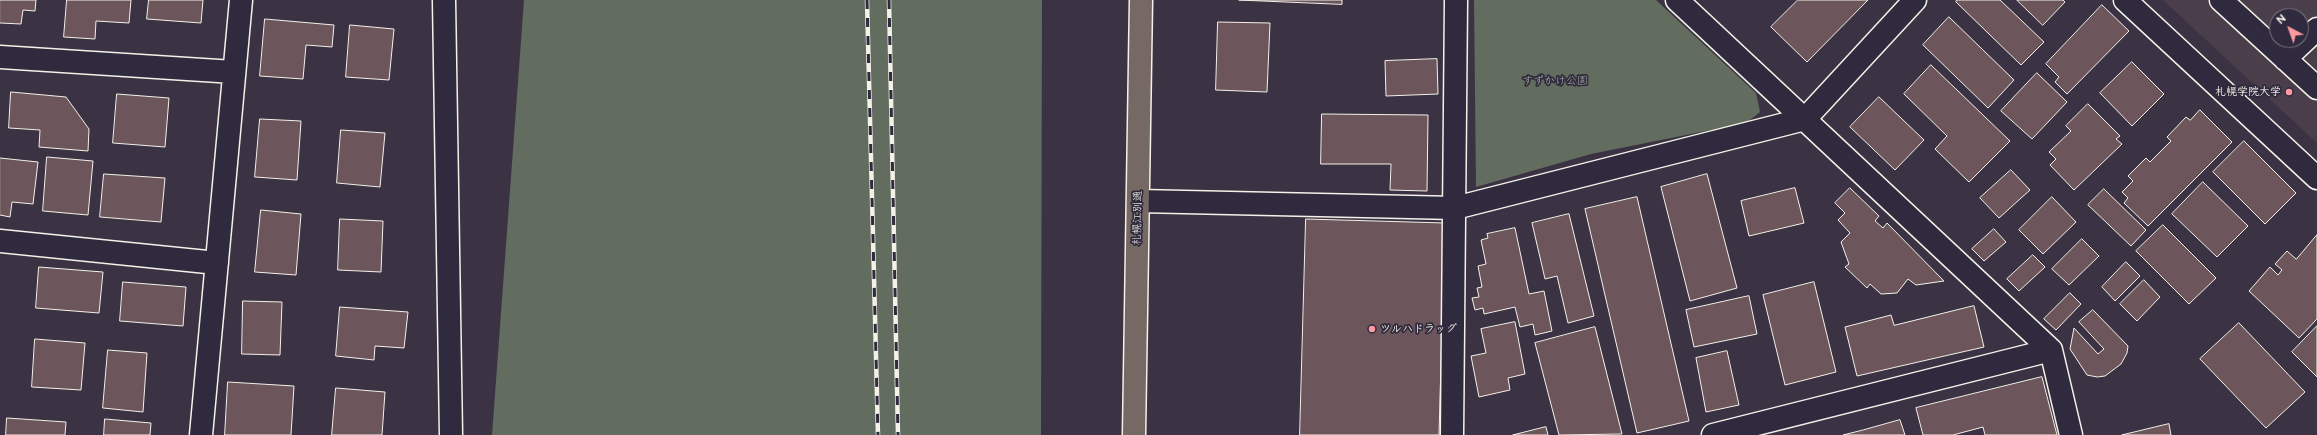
<!DOCTYPE html>
<meta charset="utf-8">
<style>
body{margin:0}
#map{position:relative;width:2317px;height:435px;overflow:hidden;background:#3b3343;font-family:"Balsamiq Sans",sans-serif}
canvas{display:block}
.north{position:absolute;left:2269px;top:8px;width:40px;height:40px;box-sizing:border-box;background:#2f2a3d;border:1px solid #7e7a81;border-radius:50%;rotate:319deg;font-size:11px;font-weight:700;line-height:16px;text-align:center;color:#f4f1e8}
.north::after{content:'';display:block;margin:auto;width:14px;height:18px;background:#ff9aa2;clip-path:polygon(50% 0,100% 100%,50% 72%,0 100%)}
</style>
<div id="map">
<canvas width="2317" height="435"></canvas>
<div class="north">N</div>
</div>
<script>
const context = document.querySelector('canvas').getContext('2d');
context.lineJoin = 'round';
function fillPath(path, color) {
  context.fillStyle = color;
  context.fill(path, 'evenodd');
}
function trace(path, color, width, dash) {
  context.strokeStyle = color;
  context.lineWidth = width;
  context.lineCap = dash ? 'butt' : 'round';
  context.setLineDash(dash || []);
  context.stroke(path);
}
function write(font, color, halo, rows, align = 'center') {
  context.font = font + ' "Balsamiq Sans","Klee One",sans-serif';
  context.lineWidth = 3.5;
  context.setLineDash([]);
  context.textBaseline = 'middle';
  context.strokeStyle = halo;
  context.fillStyle = color;
  for (const [text, x, y, turn = 0] of rows) {
    context.save();
    context.translate(x, y);
    context.rotate((+turn || 0) * Math.PI / 180);
    context.textAlign = isNaN(turn) ? turn : align;
    if (halo) context.strokeText(text, 0, 0);
    context.fillText(text, 0, 0);
    context.restore();
  }
}
fillPath(new Path2D(`
 M2163 0H2317V143ZM2277 16H2301V40H2277Z`), '#4a3e4a');
fillPath(new Path2D(`
 M524 0H1042L1041 435H492Z
 M1474 0H1656L1756 93 1760 112 1746 123 1591 154 1476 187Z`), '#626c5f');
const building = new Path2D(`
 M0 0H36L35 11 23 10 21 24 0 23Z
 M67 0H131L129 23 96 21 95 39 64 37Z
 M149 0H203L201 23 147 19Z
 M1239 0H1342V4Z
 M1798 0H1868L1807 62 1771 27Z
 M1957 0H2000L2044 42 2021 65 1956 2Z
 M2017 0H2063L2065 2 2043 25Z
 M2102 5 2129 31 2067 94 2055 82 2059 77 2046 64Z
 M1949 17 2014 80 1988 108 1923 45Z
 M265 19 334 25 332 47 306 45 303 79 260 76Z
 M1218 22 1270 23 1267 92 1216 90Z
 M350 25 394 29 389 80 346 77Z
 M1437 59 1438 94 1386 96 1385 61Z
 M2132 62 2164 94 2132 126 2100 93Z
 M1931 65 2010 141 1969 182 1935 149 1947 136 1904 94Z
 M2037 73 2067 102 2032 139 2001 111Z
 M11 92 66 97 89 129 88 151 39 147 40 130 9 128Z
 M117 94 169 98 165 147 113 143Z
 M1879 97 1924 140 1895 170 1850 127Z
 M2088 104 2120 136 2116 139 2122 144 2074 190 2050 165 2056 159 2049 152 2071 131 2066 126Z
 M2200 110 2232 142 2148 226 2124 203 2128 198 2122 192 2133 181 2128 176 2146 158 2150 162 2171 141 2167 137 2186 117 2190 120Z
 M1322 114 1428 115 1427 191 1390 190 1391 164H1321Z
 M260 119 301 121 297 180 255 177Z
 M341 130 385 133 380 187 337 183Z
 M2244 141 2296 193 2265 224 2213 172Z
 M47 157 93 161 88 215 43 211Z
 M0 158 38 162 33 204 12 202 10 217 0 215Z
 M2011 170 2030 190 1999 218 1980 198Z
 M104 174 165 178 161 222 100 217Z
 M1707 174 1737 288 1690 301 1661 187Z
 M2203 182 2248 226 2217 257 2172 214Z
 M1795 188 1804 223 1749 236 1741 201Z
 M1850 188 1879 216 1875 221 1883 228 1887 223 1944 281 1916 285 1908 279 1897 293 1881 294 1870 284 1867 288 1845 267 1849 264 1841 242 1850 233 1838 220 1845 213 1835 203Z
 M2104 189 2146 230 2131 246 2088 205Z
 M1637 197 1689 421 1637 433 1585 209Z
 M2052 197 2076 222 2043 254 2019 230Z
 M261 210 301 214 296 275 255 272Z
 M1569 214 1594 316 1568 323 1557 276 1545 279 1532 223Z
 M340 219 383 221 381 272 338 270Z
 M1306 219 1445 223 1439 435H1300Z
 M2163 225 2216 278 2189 304 2136 251Z
 M1515 228 1529 294 1544 291 1552 331 1535 335 1533 324 1520 327 1515 307 1484 314 1483 308 1475 310 1472 298 1479 297 1477 288 1482 287 1478 266 1486 264 1481 240 1488 238 1487 234Z
 M1994 229 2006 242 1984 261 1972 249Z
 M2317 235V319L2299 338 2249 291 2270 267 2278 275 2282 270 2275 264 2287 251 2296 259Z
 M2082 239 2099 256 2069 285 2052 269Z
 M2033 255 2045 267 2019 291 2007 279Z
 M2126 262 2140 276 2115 301 2102 287Z
 M39 267 103 272 99 313 36 308Z
 M2144 280 2160 297 2137 321 2120 304Z
 M123 282 186 287 183 326 120 321Z
 M1814 282 1836 372 1785 385 1763 295Z
 M2070 293 2081 304 2056 330 2044 319Z
 M1749 296 1757 334 1694 347 1686 310Z
 M243 301 282 302 280 355 242 354Z
 M1974 306 1984 347 1857 376 1845 327 1891 315 1894 325Z
 M340 307 408 312 404 348 375 346 374 360 336 356Z
 M2093 310 2128 346 2127 353 2121 364 2105 376 2097 377 2087 375 2070 349 2074 328 2098 354 2104 349 2079 322Z
 M1515 322 1525 374 1508 378 1510 390 1479 397 1471 356 1486 353 1481 329Z
 M2239 323 2305 392 2266 428 2200 359Z
 M2317 326V377L2292 352Z
 M1595 327 1622 434 1559 435 1535 343Z
 M35 339 85 343 81 390 32 387Z
 M108 350 147 353 143 412 103 408Z
 M1727 351 1739 405 1706 412 1696 358Z
 M2042 377 2057 435H1985L1983 427 1953 435H1923L1916 408Z
 M228 382 294 386 291 435H225Z
 M336 388 385 392 382 435H332Z
 M7 418 66 422 65 435H6Z
 M105 419 151 423 150 435H104Z
 M1900 420 1905 435H1843L1863 430Z
 M2169 424 2171 435H2122Z
 M1546 427 1548 435H1513Z`);
fillPath(building, '#6c565c');
trace(building, '#f4f1e8', 1);
const minor = new Path2D(`
 M444 0 451 435
 M1677 0 2051 350 2071 435
 M2125 0 2317 178
 M2221 0 2317 88
 M0 57 234 72
 M2285 59 2317 29
 M1139 201 1455 208 1805 119 1915 0
 M0 241 217 263
 M201 435 241 0
 M1452 435 1456 0
 M1713 435 2051 350`);
const highway = new Path2D(`
 M1134 435 1141 0`);
trace(minor, '#f4f1e8', 25);
trace(highway, '#f4f1e8', 25);
trace(minor, '#2f2a3d', 22);
trace(highway, '#766964', 22);
const rail = new Path2D(`
 M867 0 878 435
 M889 0 898 435`);
trace(rail, '#f4f1e8', 4.5);
trace(rail, '#2f2a3d', 3, [9]);
for (const [x, y, r, color] of [
 [2289,92,4,"#ff9aa2"],
 [1372,329,4,"#ff9aa2"]
]) {
  const dot = new Path2D();
  dot.arc(x, y, r, 0, 2 * Math.PI);
  context.fillStyle = color;
  context.fill(dot);
  trace(dot, '#2f2a3d', 1.5);
}
write('11px', '#b2b5aa', '#2f2a3d', [
 ["すずかけ公園",1555,81]
]);
write('bold 11px', '#f4f1e8', '#2f2a3d', [
 ["札幌学院大学",2281,92],
 ["ツルハドラッグ",1380,329,"left"]
], 'right');
write('11px', '#f4f1e8', '#2f2a3d', [
 ["札幌江別通",1138,218,-89]
]);
</script>
